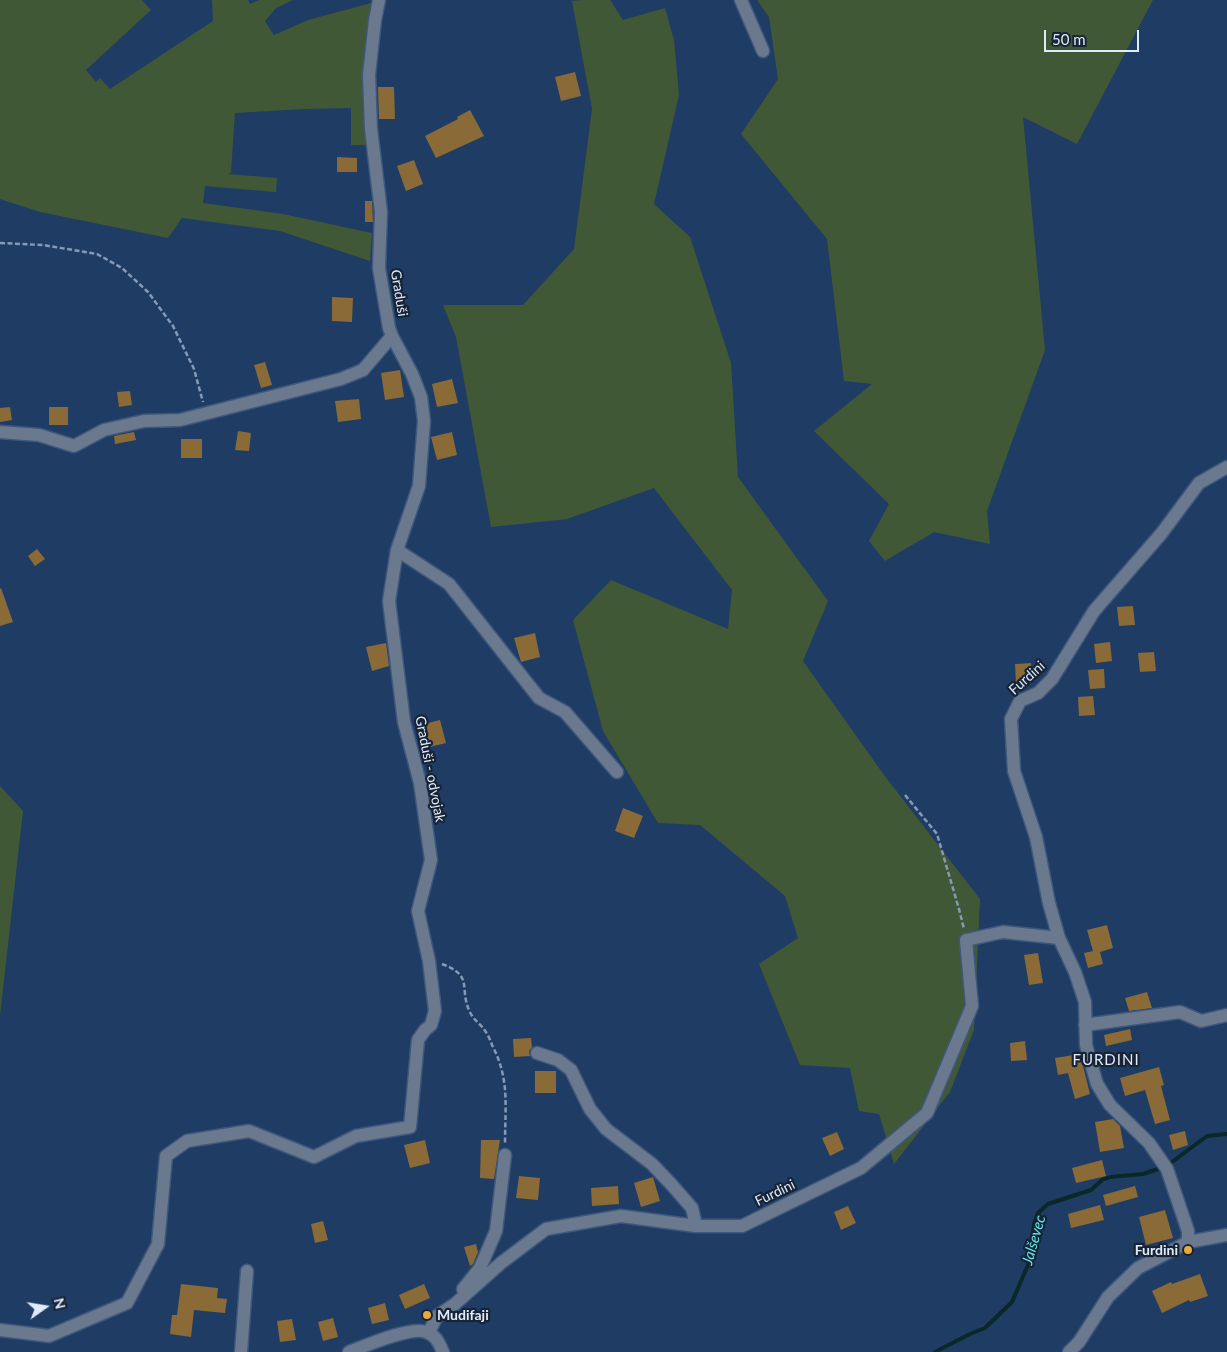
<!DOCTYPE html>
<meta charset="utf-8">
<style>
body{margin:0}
#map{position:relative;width:1227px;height:1352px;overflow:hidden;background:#1f3c65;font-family:Lato,sans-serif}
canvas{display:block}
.north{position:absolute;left:20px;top:1282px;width:50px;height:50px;-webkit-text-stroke:4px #172436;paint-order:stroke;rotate:77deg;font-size:14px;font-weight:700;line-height:20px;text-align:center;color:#e0ebfa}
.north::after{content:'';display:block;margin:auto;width:18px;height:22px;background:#e0ebfa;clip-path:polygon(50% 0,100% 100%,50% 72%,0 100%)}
.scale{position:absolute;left:1044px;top:30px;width:95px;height:22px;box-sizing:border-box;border:2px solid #e0ebfa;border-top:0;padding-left:6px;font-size:15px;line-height:18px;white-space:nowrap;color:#e0ebfa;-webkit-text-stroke:4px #172436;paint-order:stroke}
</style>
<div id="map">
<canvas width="1227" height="1352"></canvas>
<div class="north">N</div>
<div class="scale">50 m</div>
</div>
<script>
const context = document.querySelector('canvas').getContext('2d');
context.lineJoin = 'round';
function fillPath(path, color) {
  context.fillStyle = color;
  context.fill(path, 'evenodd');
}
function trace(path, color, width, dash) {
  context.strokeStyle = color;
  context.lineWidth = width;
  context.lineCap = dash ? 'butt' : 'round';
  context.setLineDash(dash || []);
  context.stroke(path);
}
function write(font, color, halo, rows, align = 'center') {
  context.font = font + ' Lato,sans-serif';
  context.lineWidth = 4.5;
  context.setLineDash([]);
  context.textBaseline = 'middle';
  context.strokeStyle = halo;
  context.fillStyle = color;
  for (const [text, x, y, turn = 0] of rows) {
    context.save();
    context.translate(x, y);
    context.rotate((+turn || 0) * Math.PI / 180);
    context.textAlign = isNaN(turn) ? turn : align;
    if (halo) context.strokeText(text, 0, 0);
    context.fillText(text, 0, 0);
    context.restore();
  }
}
fillPath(new Path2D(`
 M0 0H142L151 10 86 70 96 82 100 78 110 89 213 21 212 0H248L250 4 259 0H293L276 8 265 21 274 35 308 20 371 3 364 108 368 145H351V108L304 109 235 113 231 172 228 174 277 178 276 192 205 186 203 203 283 214 372 233 370 261 280 231 182 218 168 238 40 212 0 199Z
 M581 0H610L623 20 665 8 674 40 679 95 654 204 690 237 731 363 738 477 828 601 803 661 884 775 980 899 974 1030 950 1092 894 1164 879 1114 859 1111 850 1068 800 1065 759 964 798 938 785 896 700 825 658 823 603 731 573 620 611 580 728 629 732 590 654 488 567 519 491 527 456 337 443 305H523L574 249 592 109 572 1Z
 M757 0H1153L1077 144 1023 117 1045 350 987 511 990 544 934 532 885 561 869 541 889 504 814 431 872 384 844 381 827 239 741 134 778 79 769 17Z
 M0 786 23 811 0 1016Z`), '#415837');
trace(new Path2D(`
 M1172 1162 1207 1136 1227 1134
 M935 1352 970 1334 985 1328 1012 1302 1031 1258 1034 1224 1038 1213 1048 1204 1091 1190 1102 1180 1110 1177 1143 1174 1161 1168`), '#0b2828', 4);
fillPath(new Path2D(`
 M575 72 581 96 561 101 555 77Z
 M378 87H394L395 119H379Z
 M470 110 484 136 436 158 425 136 458 119 457 117Z
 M337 157 357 158V172H337Z
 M414 160 423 184 406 191 397 166Z
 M365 201H372L373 222H365Z
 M332 297 353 298 352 322 332 321Z
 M265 362 272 385 261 388 254 365Z
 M400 370 404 397 385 400 381 373Z
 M452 379 458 403 437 407 432 384Z
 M130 391 132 405 119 407 117 392Z
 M359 399 361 419 338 422 335 401Z
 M10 407 12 420 0 422V408Z
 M49 407H68V425H49Z
 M238 431 251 433 249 451 235 450Z
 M134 432 136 440 115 444 114 436Z
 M452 432 457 455 437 460 431 437Z
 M181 439H202V458H181Z
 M37 549 45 559 35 566 28 556Z
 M1 588 13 622 0 626V589Z
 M1133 606 1135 625 1119 626 1117 607Z
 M535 633 540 657 521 662 514 638Z
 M1110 642 1112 661 1096 663 1094 644Z
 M386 643 389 666 372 671 366 647Z
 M1154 652 1156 671 1140 672 1138 653Z
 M1031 663 1032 682 1016 683 1015 664Z
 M1104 669 1105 688 1090 689 1088 670Z
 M1093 696 1095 715 1079 716 1078 697Z
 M440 720 446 743 425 748 420 725Z
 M623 808 643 816 634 838 615 831Z
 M1107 925 1113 948 1100 952 1103 964 1088 968 1084 953 1093 951 1087 930Z
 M1038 953 1043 983 1029 985 1024 955Z
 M1147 992 1152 1008 1129 1011 1125 998Z
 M1130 1029 1132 1040 1106 1046 1104 1035Z
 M531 1038 532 1047 529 1051 530 1056 514 1057 513 1039Z
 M1025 1041 1027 1060 1011 1061 1010 1043Z
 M1080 1054 1090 1094 1075 1099 1068 1073 1058 1075 1055 1058Z
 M1159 1067 1164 1085 1161 1086 1170 1120 1155 1124 1145 1090 1125 1096 1120 1078Z
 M535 1071H556V1093H535Z
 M1113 1119 1120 1126 1124 1148 1100 1152 1095 1122Z
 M1185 1131 1188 1145 1173 1150 1169 1135Z
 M837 1132 844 1149 830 1156 822 1138Z
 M425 1140 430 1163 410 1168 404 1145Z
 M481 1140H500L494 1179 480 1178Z
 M1102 1160 1106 1176 1076 1183 1072 1168Z
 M519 1176 540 1178 538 1200 516 1198Z
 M653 1177 660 1201 641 1207 634 1183Z
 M618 1186 619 1204 592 1206 591 1188Z
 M1135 1186 1138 1197 1106 1206 1103 1195Z
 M1100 1205 1104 1220 1071 1228 1068 1214Z
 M848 1206 856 1223 841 1230 834 1212Z
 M1165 1210 1173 1238 1146 1245 1139 1217Z
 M323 1221 328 1240 315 1243 311 1224Z
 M476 1244 478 1252 473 1264 470 1266 464 1247Z
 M1200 1274 1208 1296 1190 1302 1189 1300 1162 1313 1152 1291 1171 1282 1172 1284Z
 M181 1284 218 1288 217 1298 227 1299 225 1313 194 1310 191 1337 170 1334 172 1315H177Z
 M424 1284 430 1298 405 1309 399 1295Z
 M385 1303 389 1320 372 1324 368 1308Z
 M333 1318 338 1337 323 1341 318 1322Z
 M292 1319 296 1340 280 1342 277 1321Z`), '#8a6a37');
const minor = new Path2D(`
 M741 0 763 51
 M0 432 39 435 74 446 104 430 144 421 180 420 341 379 363 370 392 336 389 328 379 268 381 212 371 129 369 75 375 20 379 0
 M397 550 449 584 539 698 565 712 617 772
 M1085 1025 1180 1012 1201 1021 1227 1015
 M537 1053 558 1060 571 1070 590 1109 606 1129 652 1164 671 1184 692 1208 696 1226
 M1188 1242V1231L1167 1169 1149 1143 1110 1105 1097 1084 1086 1045 1085 1002 1075 972 1059 938 1049 903 1036 837 1014 771 1011 719 1020 701 1038 693 1052 679 1094 611 1161 534 1199 483 1227 467
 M463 1289 480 1268 496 1231 505 1155
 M0 1330 49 1336 127 1303 158 1244 166 1156 187 1141 249 1131 314 1157 356 1136 410 1127 418 1040 425 1030 431 1025 435 1011 429 961 418 911 431 860 420 783 404 722 389 601 397 550 419 486 424 421 421 397 412 374 392 336
 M429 1332 437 1316 455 1304 501 1263 546 1229 621 1216 696 1226H742L861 1168 927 1113 972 1006 966 940 1003 932 1059 938
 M241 1352 247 1271
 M349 1352C365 1346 411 1326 426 1332 436 1335 439 1343 443 1352
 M1069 1352 1079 1342 1108 1297 1138 1268 1188 1242 1227 1235`);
trace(minor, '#3e587d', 15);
trace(new Path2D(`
 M0 243 43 245 97 254 122 268 148 292 173 326 194 369 203 402
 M905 795 937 834 959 909 964 929
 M442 964C474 976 459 987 469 1010 472 1018 478 1022 483 1028 487 1033 490 1039 492 1045 510 1079 505 1107 505 1144`), '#869ab5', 2.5, [5, 2.5]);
trace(minor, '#6a798d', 12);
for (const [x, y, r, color] of [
 [1188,1250,5,"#eaaa39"],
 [427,1315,5,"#eaaa39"]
]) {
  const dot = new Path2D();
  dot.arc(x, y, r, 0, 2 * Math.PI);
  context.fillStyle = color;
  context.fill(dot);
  trace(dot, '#172436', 2);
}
write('14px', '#e0ebfa', '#172436', [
 ["Graduši",399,293,81],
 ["Furdini",1027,678,-42],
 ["Graduši - odvojak",430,769,79],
 ["Furdini",775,1193,-26]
]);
write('bold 14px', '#e0ebfa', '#172436', [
 ["Furdini",1178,1250],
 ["Mudifaji",437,1315,"left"]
], 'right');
context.letterSpacing = '1px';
write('15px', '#e0ebfa', '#172436', [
 ["FURDINI",1106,1060]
]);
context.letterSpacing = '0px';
write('italic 15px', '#65e7e9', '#172436', [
 ["Jalševec",1034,1240,-74]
]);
</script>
